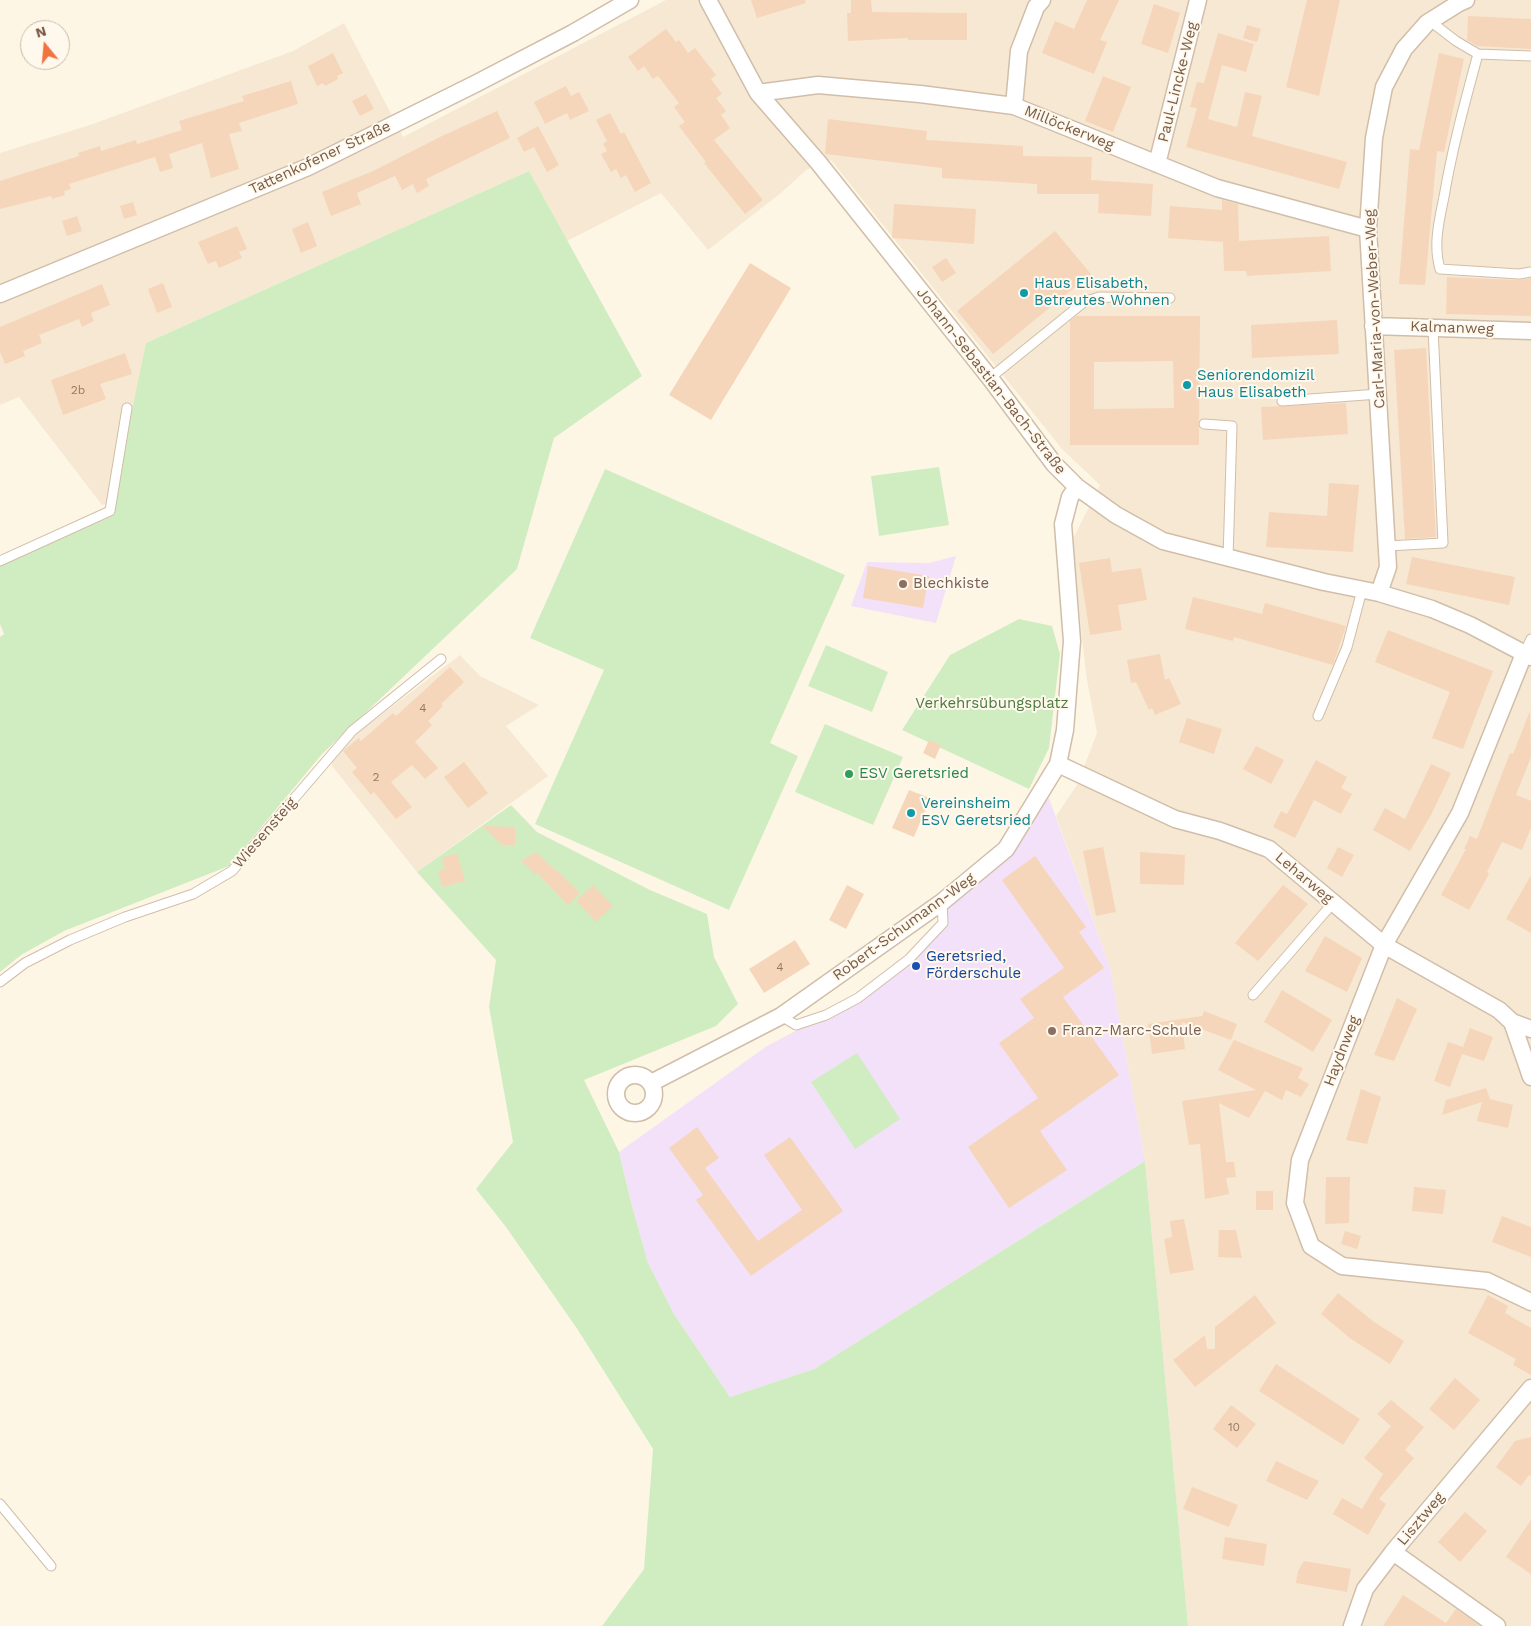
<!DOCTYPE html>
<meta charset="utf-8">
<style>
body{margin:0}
#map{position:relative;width:1531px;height:1626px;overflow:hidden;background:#fef6e5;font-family:"Work Sans",sans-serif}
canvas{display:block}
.north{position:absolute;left:20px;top:20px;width:50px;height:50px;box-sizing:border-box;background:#fff9ed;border:1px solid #c9baab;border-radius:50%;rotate:343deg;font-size:14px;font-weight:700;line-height:20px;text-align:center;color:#795c47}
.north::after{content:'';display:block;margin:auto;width:18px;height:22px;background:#f17340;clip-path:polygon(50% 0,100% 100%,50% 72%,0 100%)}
</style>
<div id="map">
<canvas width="1531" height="1626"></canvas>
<div class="north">N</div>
</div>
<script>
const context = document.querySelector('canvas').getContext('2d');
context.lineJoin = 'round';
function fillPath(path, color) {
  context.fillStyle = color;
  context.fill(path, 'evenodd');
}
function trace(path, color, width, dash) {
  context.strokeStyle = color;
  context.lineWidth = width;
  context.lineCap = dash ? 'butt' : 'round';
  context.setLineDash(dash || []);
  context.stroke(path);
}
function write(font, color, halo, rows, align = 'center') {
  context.font = font + ' "Work Sans",sans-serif';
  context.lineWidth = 4;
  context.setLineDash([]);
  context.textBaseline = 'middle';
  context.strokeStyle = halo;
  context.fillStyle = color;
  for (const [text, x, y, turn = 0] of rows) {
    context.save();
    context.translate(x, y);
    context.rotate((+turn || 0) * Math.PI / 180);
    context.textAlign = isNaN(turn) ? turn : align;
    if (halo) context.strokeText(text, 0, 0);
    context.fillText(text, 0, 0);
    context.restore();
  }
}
fillPath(new Path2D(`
 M666 0H1531V1626H1188L1145 1161 1110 967 1056 816 1077 785 1097 733 1086 674 1072 541 1100 485 1062 449 831 160 806 170 782 192 708 250 661 193 567 241 529 171 146 343 118 501 102 505 19 397 0 405V153L90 125 293 51 344 23 403 137Z
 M460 655 480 676 539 705 506 726 548 776 417 872 332 766 331 760 361 730Z`), '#f6e8d2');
fillPath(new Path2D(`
 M956 556 936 623 851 606 867 562 929 563Z
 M1049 798 1110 967 1145 1161 814 1369 730 1397 674 1314 648 1263 631 1202 619 1152 767 1046 864 995 943 923 942 902 1006 849Z`), '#f3e1fa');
fillPath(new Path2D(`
 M529 171 642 376 554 438 517 569 322 754 229 866 64 931 21 955 0 972V637L4 634 0 624V566L110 517 146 343Z
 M939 467 949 525 879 536 871 476Z
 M605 469 845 575 770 743 798 756 729 910 535 824 604 670 530 638Z
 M1019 619 1052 626 1060 654 1049 748 1029 789 902 730 950 655Z
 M826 645 888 672 872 712 808 686Z
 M825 724 903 757 873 825 795 792Z
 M511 805 537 832 650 890 707 914 714 957 738 1004 716 1026 584 1080 619 1152 631 1202 648 1263 674 1314 730 1397 814 1369 1145 1161 1188 1626H602L644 1569 653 1449 578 1330 506 1227 476 1189 513 1142 489 1007 496 960 417 872Z
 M857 1053 900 1119 855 1149 811 1082Z`), '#d0edc2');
fillPath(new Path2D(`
 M751 0H805L806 3 757 18Z
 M851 0H871L872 12 967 13V40H908V38L848 41 847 13H851Z
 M1087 0H1119L1100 40 1107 42 1094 74 1042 53 1055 21 1074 29Z
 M1307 0H1340L1319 96 1286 87Z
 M1154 4 1180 13 1168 53 1141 44Z
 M1468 16 1531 19V49L1477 46 1467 40Z
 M1247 25 1261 29 1257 42 1243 38Z
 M666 29 676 42 679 40 688 53 695 48 716 75 711 79 722 94 716 98 726 111 721 115 730 128 714 140 763 200 745 214 704 163 706 162 679 126 685 122 674 107 679 103 658 76 653 79 644 66 638 71 628 57Z
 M1218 33 1254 44 1246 72 1222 65 1208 119 1237 127 1245 92 1262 96 1252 136 1347 162 1339 189 1186 147 1197 108 1190 107 1197 82 1204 83Z
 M333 53 343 73 337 76 338 79 325 86 323 83 317 86 308 66Z
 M1439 53 1464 59 1444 152 1437 151 1425 285 1399 284 1410 149 1419 150Z
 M1103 76 1131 87 1113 132 1085 121Z
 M291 81 298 104 239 123 242 131 229 134 239 169 211 178 202 143 169 154 173 168 160 172 155 157 69 184 71 189 64 191 65 195 52 199 51 196 0 209V181L79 156 78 153 100 146 101 151 136 140 137 144 182 130 179 121 244 101 242 96Z
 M566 86 571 96 579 92 589 111 570 120 567 113 545 124 534 102Z
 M366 94 374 109 360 116 352 101Z
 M497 111 510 138 426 179 429 186 417 193 413 184 402 190 395 176 357 193 361 204 331 216 322 192 373 171 442 136Z
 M610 113 621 134 624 132 651 183 635 192 626 175 621 178 616 169 611 172 601 154 607 151 603 144 607 141 596 120Z
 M828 119 927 131 926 140 1023 146V156L1092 157 1091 180 1153 184 1151 216 1098 213 1099 194H1037V184L942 178V168L825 154Z
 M538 126 559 165 547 172 534 147 524 152 517 138Z
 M1222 200 1238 204 1239 241 1329 236 1331 271 1247 276 1246 271H1224L1223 242 1168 238 1170 206 1222 210Z
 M133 202 137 215 124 219 120 206Z
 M894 204 976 209 974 244 892 238Z
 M77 216 82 231 67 236 62 221Z
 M308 222 317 246 301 253 292 229Z
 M237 226 247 249 239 252 242 258 219 268 216 261 208 264 198 242Z
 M1055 231 1091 274 993 354 957 311Z
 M946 258 956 273 942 282 932 267Z
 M750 263 791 288 711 420 669 395Z
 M1447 277 1519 280 1531 278V316L1446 314Z
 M163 283 172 307 157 313 148 289Z
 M102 284 110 305 91 313 94 321 82 327 79 319 39 335 42 343 23 351 25 356 5 364 0 352V327Z
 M1076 316H1200L1199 420 1198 424 1199 428V445H1070V321ZM1173 361 1174 408 1094 409V362Z
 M1337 320 1339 354 1252 358 1251 325Z
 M1426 348 1436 537 1405 539 1394 350Z
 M125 353 132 374 100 384 106 399 63 415 51 380Z
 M1346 403 1348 434 1263 440 1261 407Z
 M1329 483 1359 485 1353 552 1266 547 1269 512 1327 516Z
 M1412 557 1515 577 1509 605 1406 584Z
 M1110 558 1112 572 1141 568 1147 600 1118 605 1122 630 1090 635 1079 563Z
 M868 566 929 576 923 608 863 598Z
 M1193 597 1262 614 1265 603 1346 626 1333 665 1234 637 1233 641 1185 629Z
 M1388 630 1493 671 1463 749 1432 738 1450 692 1375 662Z
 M1160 654 1165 680 1169 678 1181 704 1155 715 1152 708 1149 710 1136 682 1131 683 1127 660Z
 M450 667 464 682 441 704 443 706 428 721 432 725 415 742 438 768 425 779 412 765 391 782 412 807 396 819 374 792 371 795 352 772 357 768 343 751 359 738 361 741 393 713 396 716Z
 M1530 711 1531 757 1516 795 1531 801V828L1522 850 1502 842 1487 872 1489 874 1469 910 1441 895 1466 849H1464L1470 836 1477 839 1510 753 1513 754Z
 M1187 718 1222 729 1214 754 1179 742Z
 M929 740 941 745 935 759 923 753Z
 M1256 746 1284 760 1271 784 1243 769Z
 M1316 760 1347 777 1341 788 1352 794 1341 814 1314 800 1295 838 1273 827 1281 811 1287 814Z
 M464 762 488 793 468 808 444 777Z
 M1431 764 1451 773 1432 813 1410 851 1373 830 1385 808 1405 819Z
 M909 790 930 798 914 837 892 828Z
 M482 826 515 827V845H502Z
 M1103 847 1116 912 1096 916 1083 851Z
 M1338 847 1354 855 1342 877 1327 868Z
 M536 852 556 871 557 870 580 893 568 905 537 873 536 875 521 861Z
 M1140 852 1185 855 1184 885 1140 884Z
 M457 853 465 881 442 887 438 871 445 869 442 858Z
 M1035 856 1086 927 1079 932 1104 968 1063 997 1119 1075 1040 1131 1067 1170 1009 1208 968 1147 1038 1098 999 1043 1034 1018 1020 999 1064 968 1002 880Z
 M1531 875V933L1506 919Z
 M593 885 613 906 596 922 576 901Z
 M847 885 864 894 846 929 829 920Z
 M1283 885 1308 904 1258 961 1235 943Z
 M1325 936 1362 958 1347 992 1305 971Z
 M795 940 810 964 764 993 749 969Z
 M1282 990 1332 1020 1313 1052 1264 1022Z
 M1397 998 1417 1009 1394 1061 1374 1055Z
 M1204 1011 1237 1024 1231 1040 1182 1022 1185 1049 1152 1054 1148 1024 1202 1016Z
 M1470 1028 1493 1037 1484 1061 1462 1054 1450 1087 1434 1081 1448 1042 1463 1047Z
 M1234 1040 1303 1068 1298 1078 1309 1084 1301 1097 1286 1090 1282 1100 1265 1091 1249 1118 1219 1103 1226 1162H1234L1236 1177 1226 1178 1229 1194 1205 1199 1200 1144 1189 1145 1182 1101 1256 1090 1218 1070Z
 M1486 1088 1490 1099 1513 1105 1508 1128 1477 1121 1482 1102 1442 1115 1446 1100Z
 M1361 1089 1381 1097 1367 1144 1346 1140Z
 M697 1127 719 1158 705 1168 758 1241 802 1210 764 1155 790 1137 843 1211 751 1276 696 1200 703 1195 669 1148Z
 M1326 1177H1350L1349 1223 1325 1224Z
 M1414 1187 1446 1190 1443 1214 1412 1211Z
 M1256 1191H1273V1210H1256Z
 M1502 1216 1531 1227V1257L1492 1242Z
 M1184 1219 1194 1270 1170 1274 1164 1239 1172 1237 1170 1221Z
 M1219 1230H1236L1242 1258 1218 1257Z
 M1345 1231 1361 1236 1357 1249 1341 1244Z
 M1338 1293 1374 1322 1404 1341 1390 1364 1351 1339 1321 1314Z
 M1255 1295 1276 1323 1195 1387 1173 1360 1205 1335 1207 1349H1215V1327Z
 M1488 1295 1508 1306 1505 1313 1531 1328V1375L1513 1365 1516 1359 1468 1333Z
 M1276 1364 1360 1419 1343 1445 1259 1391Z
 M1455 1378 1480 1400 1454 1430 1429 1409Z
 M1391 1400 1424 1427 1405 1450 1414 1458 1379 1499 1386 1504 1368 1535 1333 1514 1342 1498 1362 1509 1383 1474 1364 1458 1391 1426 1377 1414Z
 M1231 1405 1256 1424 1237 1448 1213 1429Z
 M1531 1437V1475L1528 1476 1521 1486 1496 1467 1515 1441Z
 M1276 1461 1319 1481 1307 1500 1266 1481Z
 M1192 1487 1238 1505 1229 1527 1183 1509Z
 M1465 1512 1487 1531 1460 1562 1438 1542Z
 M1531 1520V1574L1506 1557Z
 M1225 1537 1267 1544 1264 1566 1222 1559Z
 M1304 1561 1351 1569 1347 1592 1296 1583 1298 1571Z
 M1403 1595 1446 1623 1456 1609 1480 1626H1383Z`), '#f6d6ba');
const lane = new Path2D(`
 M1430 21 1456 41 1478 54 1531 56
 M1478 54C1465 102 1452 149 1444 197 1439 221 1433 245 1440 269L1519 274 1531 272
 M990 378 1084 302 1099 297 1170 298
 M1282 401 1379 394
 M1204 424 1232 426 1228 559
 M1387 546 1443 543 1433 328
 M0 561 110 511 127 408
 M1524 654 1531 639
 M1318 716 1347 647 1362 590
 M0 982 25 963 70 940 125 917 193 894 232 871 352 731 441 659
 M1253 995 1333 903
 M781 1016 796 1025 826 1015 858 998 909 959 943 923 942 902
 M0 1504 51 1566`);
const street = new Path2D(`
 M708 0 758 93 818 162 990 378 1054 464 1077 487 1116 515 1163 541 1324 582 1379 593 1432 609 1470 625 1531 657
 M758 93 818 85 920 94 1014 106 1217 188 1368 229
 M1014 106 1019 51 1036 7 1042 0
 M1157 164 1198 0
 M0 294 308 167 477 83 573 33 630 0
 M1373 326 1531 331
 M1379 593 1388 567 1368 229 1374 138 1384 87 1404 49 1427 23 1459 3 1466 0
 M1524 654 1460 813 1384 945 1300 1160 1295 1203 1311 1246 1342 1266 1487 1281 1531 1302
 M1058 764 1175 819 1220 831 1269 849 1384 945 1499 1010 1512 1022 1531 1029
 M1512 1022 1531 1077
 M616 1094a19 19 0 1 1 38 0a19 19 0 1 1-38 0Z
 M651 1083 781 1016 942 902 1006 849 1058 764 1065 730 1072 641 1063 524 1070 497 1077 487
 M1352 1626 1365 1589 1393 1552
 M1497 1626 1393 1552 1531 1388`);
trace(lane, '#d1bea9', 11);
trace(street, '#d1bea9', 19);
trace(lane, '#fff', 9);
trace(street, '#fff', 16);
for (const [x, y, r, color] of [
 [1024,293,5,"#0f9aa8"],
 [1187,385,5,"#0f9aa8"],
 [903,584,5,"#8d6e63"],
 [849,774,5,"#2e9e5b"],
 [911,813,5,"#0f9aa8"],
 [916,966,5,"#1a4fb4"],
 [1052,1031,5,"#8d6e63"]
]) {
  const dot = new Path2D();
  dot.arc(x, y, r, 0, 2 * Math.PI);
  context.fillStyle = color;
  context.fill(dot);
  trace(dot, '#fff9ed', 2);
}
write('12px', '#987a64', null, [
 ["2b",78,390],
 ["4",423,708],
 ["2",376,777],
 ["4",780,967],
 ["10",1234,1427]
]);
write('15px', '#795c47', '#fff9ed', [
 ["Paul-Lincke-Weg",1178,82,-76],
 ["Millöckerweg",1069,128,22],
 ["Tattenkofener Straße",320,158,-25],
 ["Carl-Maria-von-Weber-Weg",1375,309,-93],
 ["Kalmanweg",1452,328,2],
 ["Johann-Sebastian-Bach-Straße",991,381,52],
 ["Wiesensteig",265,833,-49],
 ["Leharweg",1304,878,40],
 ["Robert-Schumann-Weg",904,927,-36],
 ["Haydnweg",1342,1051,-69],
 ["Lisztweg",1421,1519,-50]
]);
write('15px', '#0d838f', '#fff9ed', [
 ["Haus Elisabeth,",1034,284],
 ["Betreutes Wohnen",1034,301],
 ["Seniorendomizil",1197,376],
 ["Haus Elisabeth",1197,393],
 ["Vereinsheim",921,804],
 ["ESV Geretsried",921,821]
], 'left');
write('15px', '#785e54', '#fff9ed', [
 ["Blechkiste",913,584],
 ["Franz-Marc-Schule",1062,1031]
], 'left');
write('15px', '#4a7a3c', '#fff9ed', [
 ["Verkehrsübungsplatz",992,704]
]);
write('15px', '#27864d', '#fff9ed', [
 ["ESV Geretsried",859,774]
], 'left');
write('15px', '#164399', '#fff9ed', [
 ["Geretsried,",926,957],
 ["Förderschule",926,974]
], 'left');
</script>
